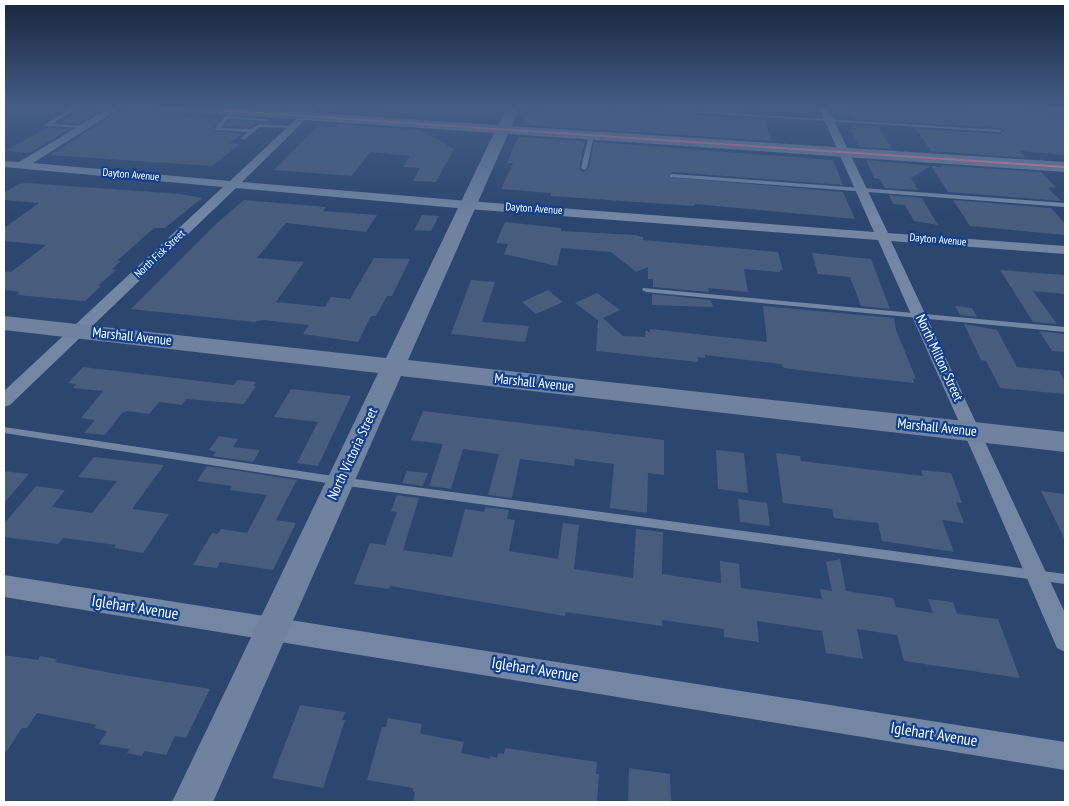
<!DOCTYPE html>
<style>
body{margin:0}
#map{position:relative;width:1069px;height:806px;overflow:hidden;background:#2c4670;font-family:"PT Sans Narrow",sans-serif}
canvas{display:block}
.frame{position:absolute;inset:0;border:5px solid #fff;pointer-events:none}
</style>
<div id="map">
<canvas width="1069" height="806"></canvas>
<div class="frame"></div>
</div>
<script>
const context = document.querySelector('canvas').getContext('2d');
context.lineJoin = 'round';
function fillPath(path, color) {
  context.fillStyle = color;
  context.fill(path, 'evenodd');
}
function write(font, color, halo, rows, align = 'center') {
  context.font = font + ' "PT Sans Narrow",sans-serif';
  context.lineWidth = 4.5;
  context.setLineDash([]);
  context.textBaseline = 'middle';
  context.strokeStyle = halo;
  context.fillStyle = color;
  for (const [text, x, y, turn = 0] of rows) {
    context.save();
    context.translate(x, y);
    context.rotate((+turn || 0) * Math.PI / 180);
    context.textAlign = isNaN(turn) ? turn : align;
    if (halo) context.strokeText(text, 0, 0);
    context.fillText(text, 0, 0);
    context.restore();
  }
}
fillPath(new Path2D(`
 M332 106H378L397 116 334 112Z
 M640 106 748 110 746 106H762L764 113Z
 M844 106H888L1065 115V155L1020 151 1026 158 931 151 916 129 1000 134 1004 130 1000 128 851 119Z
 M84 107 105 108 79 124 58 122Z
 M529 107 549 108 547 111 591 114 593 108 765 119 771 141 523 125Z
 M122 109 162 112 157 115 220 119 214 127V131L242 134 230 143 240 144 212 166 50 155Z
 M229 121 255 122 250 127 225 126Z
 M337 124 420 130 454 149 436 182 413 181 420 168 403 167 410 156 370 152 352 176 274 170 317 126 337 127Z
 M854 125 878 126 892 149 859 147 850 129 857 130Z
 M47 128 70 129 30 153 5 151Z
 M518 137 585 141 579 168 583 172 589 168 594 142 833 160 843 185 672 172 668 177 843 192 855 219 695 204 694 206 566 197 551 196V193L501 189 513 163H507Z
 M866 160 899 163 931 166 911 178 918 190 885 188 880 179 874 178Z
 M941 165 1041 172 1056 187 1048 188 1061 201 948 192 931 166 942 167Z
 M27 183 181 194 202 198 165 228H154L117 261H121L112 269 116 270 98 286H101L85 301H82L17 295 20 292 4 290V271L11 272 46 245 4 241V228L39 203 4 200V193L18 184Z
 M889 195 922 198 938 225 914 221 905 205 893 204Z
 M244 200 326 207 323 211 377 215 366 232 286 223 257 258 304 262 276 302 325 307 331 297 350 299 374 258 410 259 392 296H387L376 316H371L358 342 303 334 309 325 263 320 254 322 131 309 217 223Z
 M953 200 1051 208 1065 224V235L970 226Z
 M422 215 439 216 431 231 414 230Z
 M505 222 561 228V231L635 235 643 237V240L778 252 783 270H780V272L744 269 748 292 708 288 709 292 653 287V279H648V267L636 272 611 252 561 248 557 266 504 254 508 244 496 243Z
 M812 253 871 259 890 309 861 306 850 277 818 274Z
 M1000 270 1065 275V294L1033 291 1057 324 1033 322Z
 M471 280 495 282 482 322 529 326 525 342 451 334Z
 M548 290 563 302 536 314 522 302Z
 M597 293 620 310 603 318 623 336 645 337 646 330 650 333V329L767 342 763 306 894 318 896 330 916 379H913L914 383 814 372 784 368 781 364 705 355V358L698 357V362L596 351 598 320 575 303Z
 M652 294 711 300 713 307 652 305Z
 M955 306 972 308 977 317 960 315Z
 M964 324 997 330 1017 367 1059 371 1065 381V394L1000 388 986 361 981 360Z
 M1039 331 1064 334 1065 352 1052 351Z
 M83 367 233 385 238 380 256 382 253 386H256L244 404 186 399 182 405 159 402 149 414 127 411 122 413 105 435 84 433 95 420 81 418 103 391 73 388 76 384 68 383Z
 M291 389 351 396 318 466 297 463 318 422 274 417Z
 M423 411 664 440V475L648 473 647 513 610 508 614 464 575 459 574 466 520 459 512 498 488 495 499 454 463 449 451 489 429 486 443 444 411 440Z
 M219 436 238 439 233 447 260 450 253 462 213 456 216 452 209 450Z
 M716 450 744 453 748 493 718 489Z
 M776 453 800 456 801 461 923 476 921 470 951 473 962 503 956 502 964 523 942 520 954 552 882 541 878 523 834 518 832 509 783 503Z
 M94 457 164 465 132 509 169 514 143 553 114 548 116 545 63 538 58 544 4 537V524L36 486 65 490 52 507 92 513 117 481 78 477Z
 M207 466 297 480 276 520 296 523 273 570 220 562 217 568 193 565 212 533 218 534 221 529 247 533 267 495 229 490 232 486 197 481Z
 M4 471 29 474 4 503Z
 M407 471 428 473 423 486 402 483Z
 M1041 491 1065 494V540Z
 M397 495 419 498 403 550 452 557 465 509 484 512 485 507 509 510 507 519 515 520 509 551 558 559 563 523 579 525 574 569 633 578 636 529 663 532 662 574 721 583 720 561 739 564 741 588 822 599 820 589 832 591 826 562 840 559 846 591 893 598 896 607 933 613 928 599 953 602 957 614 998 619 1020 678 904 661 897 635 857 629 863 659 826 653 822 631 757 621 759 642 724 637V629L662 620V626L566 612 565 616 390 586 389 589 354 584 370 543 385 545 397 512 391 511Z
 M738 499 767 503 770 526 740 522Z
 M4 655 38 660 40 656 57 659 55 662 111 673 210 689 186 738 175 736 166 755 145 751 142 756 127 753 129 749 99 744 107 731 94 728 97 725 37 713 27 728H22L4 755Z
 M300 705 345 712 342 720H345L323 788 272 778Z
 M388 718 422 724 420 733 422 734 464 742 461 753 490 759V756L497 758 498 753 504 754 505 748 597 762 596 774H599L597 802H413L415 792 413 791V788L367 780 382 727H386Z
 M629 768 670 774 671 802H628Z`), '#485d7e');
fillPath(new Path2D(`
 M76 106H81L52 124 83 126 85 127V128L46 126 44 125Z
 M599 106H617L1000 130 1002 131 1000 132 601 107Z
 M230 110 234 111 230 116 266 119 268 120 266 121 228 119 221 128 251 129 259 124 292 126 294 127 292 128 260 127 244 140 241 138 248 132 215 130V128L224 118 223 116H226Z
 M589 134 594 135 587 168 584 170 581 168Z
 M672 174 1065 203V207L670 177V175Z
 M643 288 1065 327V332L646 292 642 290Z
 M4 427 340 477 1065 574V584L340 485 4 433Z`), '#7387a4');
fillPath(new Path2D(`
 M112 106H123L33 163 230 181 310 106H319L242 182 468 201 874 232 818 106H827L888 233 1065 246V254L891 241 1065 613V652L1057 648 979 467 878 240 468 209 236 188 10 405 4 407V391L223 187 4 167V161L19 162Z
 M1018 106H1065V111L1022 109Z
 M4 575 1065 742V770L4 597Z`), '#7387a4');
fillPath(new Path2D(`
 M149 106H210L498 125 508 106H520L512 126 1065 162V172L508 134 408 360 1065 432V452L401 376 213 802H172L378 373 4 330V316L386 358 494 133 156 110Z`), '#6f82a0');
fillPath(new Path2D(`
 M154 106H168L1065 166V168L156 107Z`), '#ff8098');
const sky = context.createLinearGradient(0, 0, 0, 218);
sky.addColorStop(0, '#18263e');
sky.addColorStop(0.49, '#455d86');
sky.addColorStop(1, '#455d8600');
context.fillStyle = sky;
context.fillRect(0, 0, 1069, 218);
write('11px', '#fff', '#103f8c', [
 ["Dayton Avenue",131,175,5],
 ["Dayton Avenue",534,209,4],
 ["Dayton Avenue",938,240,5],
 ["North Fisk Street",160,254,-43]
]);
write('14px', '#fff', '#103f8c', [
 ["Marshall Avenue",132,337,6],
 ["North Milton Street",939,358,65],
 ["Marshall Avenue",534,383,6],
 ["Marshall Avenue",937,428,6],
 ["North Victoria Street",353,454,-65]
]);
write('16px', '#fff', '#103f8c', [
 ["Iglehart Avenue",135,608,9],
 ["Iglehart Avenue",535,670,9],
 ["Iglehart Avenue",934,735,9]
]);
</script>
